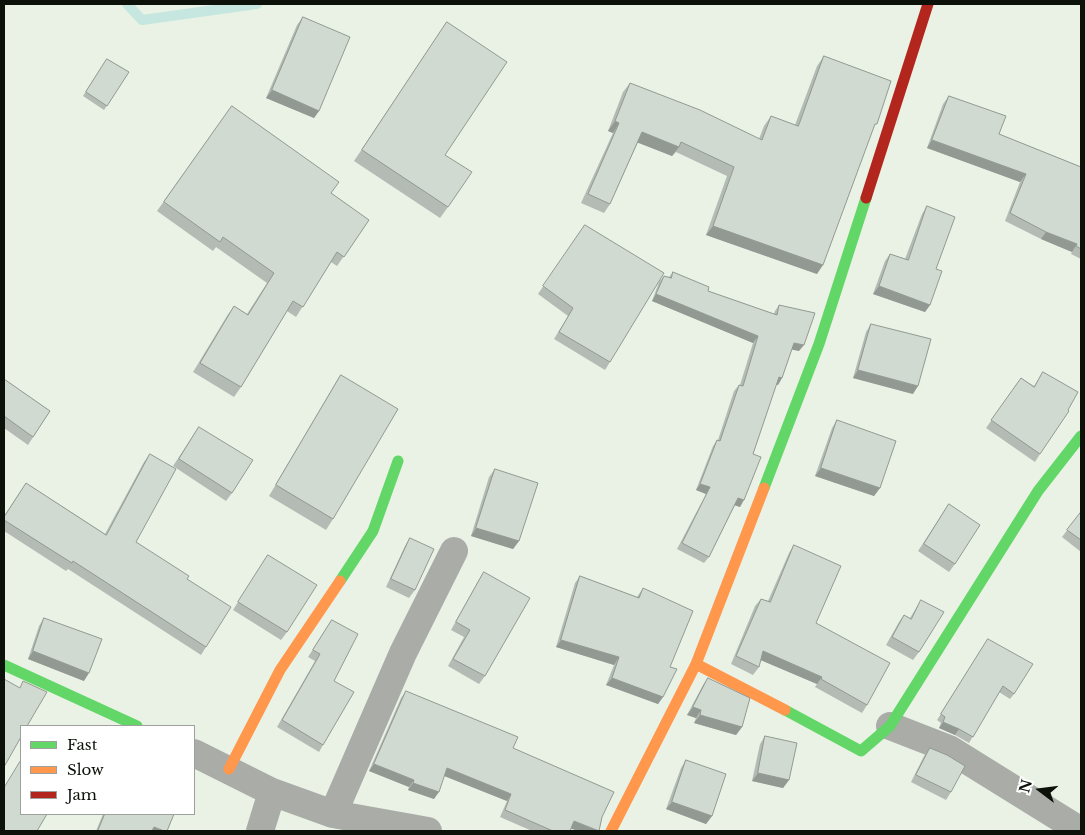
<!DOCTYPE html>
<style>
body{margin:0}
#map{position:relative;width:1085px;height:835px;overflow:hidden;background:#e9f2e5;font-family:"Libre Baskerville",serif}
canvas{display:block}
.frame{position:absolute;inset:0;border:5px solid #0c1109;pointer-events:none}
.legend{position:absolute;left:20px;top:725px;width:175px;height:90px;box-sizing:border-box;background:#fff;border:1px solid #9ea09d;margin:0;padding:6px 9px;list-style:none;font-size:15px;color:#0c1109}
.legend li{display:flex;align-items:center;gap:10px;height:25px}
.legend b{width:25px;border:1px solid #9ea09d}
.north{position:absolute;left:1015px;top:765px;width:50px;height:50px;-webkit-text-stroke:4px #fff;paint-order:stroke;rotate:285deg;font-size:14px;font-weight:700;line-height:20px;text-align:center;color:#0c1109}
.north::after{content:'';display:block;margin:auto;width:18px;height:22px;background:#0c1109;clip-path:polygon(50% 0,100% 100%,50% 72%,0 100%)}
</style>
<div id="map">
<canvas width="1085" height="835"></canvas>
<div class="frame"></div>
<ul class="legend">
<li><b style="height:6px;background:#63d668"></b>Fast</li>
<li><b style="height:6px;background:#ff974d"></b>Slow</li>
<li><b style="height:6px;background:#b3261e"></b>Jam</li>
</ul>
<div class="north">N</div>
</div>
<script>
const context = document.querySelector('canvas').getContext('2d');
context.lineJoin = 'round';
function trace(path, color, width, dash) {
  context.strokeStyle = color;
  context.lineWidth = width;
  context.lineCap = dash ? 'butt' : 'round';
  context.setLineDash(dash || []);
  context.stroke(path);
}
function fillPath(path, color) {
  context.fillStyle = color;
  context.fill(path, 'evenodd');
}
trace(new Path2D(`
 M127 4 142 20 257 4`), '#c5e7e0', 10);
trace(new Path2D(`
 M890 726 949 749 1081 831
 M194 753 272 792 333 814 428 831
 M333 814 403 653 454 551
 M260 831 272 792`), '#aaaca7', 28);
trace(new Path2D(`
 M764 488 819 344 866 198
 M340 581 373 531 398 461
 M4 665 137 726
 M785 710 861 751 890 726 1038 491 1081 436`), '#63d668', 11);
trace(new Path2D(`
 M696 664 764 488
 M229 769 280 670 340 581
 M611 831 696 664 785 710`), '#ff974d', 11);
trace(new Path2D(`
 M866 198 928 4`), '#b3261e', 11);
fillPath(new Path2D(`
 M303 17 319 111 314 118 266 98 297 25Z
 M447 22 445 155 448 207 440 218 354 161Z
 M824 56 873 129 817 274 706 235 727 176 676 152 672 156 638 142 610 204 604 213 581 203 613 133 608 131 623 92 630 83 759 139 764 126 771 116 795 125 817 66Z
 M107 59 129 72 104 110 83 96Z
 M949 96 999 134 1081 167V259L1071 254 1072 252 1041 239 1005 221 1020 182 927 148 943 104Z
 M232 106 331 193 369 220 337 266 331 262 296 317 287 311 241 387 234 397 193 372 227 316 234 306 247 314 267 283 216 247 213 251 157 211Z
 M927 206 936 269 930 305 925 312 873 294 885 261 890 254 905 259 922 214Z
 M585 225 610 362 605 370 554 339 568 316 538 294Z
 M673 272 708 291 774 314 775 311 779 305 799 351 792 349 782 378 778 385 776 384 753 454 740 507 735 505 709 557 704 563 677 549 706 494 696 490 713 446 717 440H718L734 391 739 385H740L753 343 652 301 659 282 664 276 669 277Z
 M871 324 913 394 853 378 866 332Z
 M1043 372 1040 454 1035 462 986 428 1021 378 1034 386Z
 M341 375 333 519 326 530 269 496 334 386Z
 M4 379 50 411 28 445 4 428Z
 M837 420 880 488 874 496 815 476 832 428Z
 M199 427 232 493 226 501 173 466Z
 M150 454 136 542 187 579 206 647 201 655 68 569 66 571 4 531V516L26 483 105 534 144 462Z
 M495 469 519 541 513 549 471 536 489 477Z
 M949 504 955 564 949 572 918 551Z
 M1081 512V552L1062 537Z
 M410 538 415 590 409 598 386 587 405 546Z
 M794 545 816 623 867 705 862 713 815 687 817 684 761 660 759 667 753 675 731 664 755 606 761 599 768 601 789 553Z
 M268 555 287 632 281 640 233 610Z
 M484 572 485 676 479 684 448 666 464 637 451 630 479 580Z
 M580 576 637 597 643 588 670 667 663 697 658 704 606 685 614 665 556 647 575 583Z
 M921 600 919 652 913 660 886 645 899 622 904 615 910 618Z
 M44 618 84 681 28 659 39 626Z
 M332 620 334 681 323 745 319 752 277 727 315 661 308 657Z
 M988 639 1014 694 1010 699 999 692 969 743 955 735 939 728 941 723 937 720Z
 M708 678 742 727 736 735 694 723 696 718 687 715 703 685Z
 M406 691 513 748 571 828 570 831H532L500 817 507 801 444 776 434 799 408 790 409 787 369 771 401 698Z
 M765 736 789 780 783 788 752 781 760 744Z
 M930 748 951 792 946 800 911 782 924 756Z
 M686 760 712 816 706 824 666 809 681 768Z
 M103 814H174L167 831H96Z`), '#b4bbb4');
fillPath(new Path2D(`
 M272 90 319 111 314 118 266 98Z
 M615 121 619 123 613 133 608 131Z
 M642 132 679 147 672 156 636 142Z
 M932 140 1026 174 1020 182 927 148Z
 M713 226 823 265 817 274 706 235Z
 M1046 232 1077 244 1072 252 1041 239Z
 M879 286 930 305 925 312 873 294Z
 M656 294 758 336 753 343 652 301Z
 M794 343 804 345 799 351 789 349Z
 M858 370 918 386 913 394 853 378Z
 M779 377 782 378 778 385 774 383Z
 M821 468 880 488 874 496 815 476Z
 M700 484 710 487 706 494 696 490Z
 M738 498 744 500 740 507 734 505Z
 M476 528 519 541 513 549 471 536Z
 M561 640 619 657 614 665 556 647Z
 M33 651 89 673 84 681 28 659Z
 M763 651 822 677 817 684 758 659Z
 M612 678 663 697 658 704 606 685Z
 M693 707 701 710 696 718 687 715Z
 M700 715 742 727 736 735 694 723Z
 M943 722 959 729 955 735 939 728Z
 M374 764 414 780 409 787 369 771Z
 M447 768 511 794 507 801 442 775Z
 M758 773 789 780 783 788 752 781Z
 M413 783 439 792 434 799 408 790Z
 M672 802 712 816 706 824 666 809Z
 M574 821 599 831H578L569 828Z
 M154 827 164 831H152Z`), '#929992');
const building = new Path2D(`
 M303 17 350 37 319 111 272 90Z
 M447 22 507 62 445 155 472 172 448 207 362 150Z
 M824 56 891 81 877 124H875L823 265 713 226 734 167 681 142 679 147 642 132 610 204 588 194 619 123 615 121 630 83 700 110 762 140 771 116 798 126Z
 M107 59 129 72 107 106 86 92Z
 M949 96 1006 116 999 134 1081 167V249L1076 246 1077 244 1046 232 1010 213 1026 174 932 140Z
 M232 106 339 182 331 193 369 220 344 257 337 252 303 307 293 301 241 387 200 363 234 306 248 315 274 273 223 237 220 242 164 202Z
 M927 206 955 217 936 269 942 271 930 305 879 286 890 254 908 260Z
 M585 225 664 273 610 362 559 332 573 308 543 286Z
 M673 272 709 287 708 291 777 315 779 305 815 313 804 345 794 343 782 378 779 377 753 454 761 457 744 500 738 498 709 557 682 543 710 487 700 484 717 440 720 441 739 385 743 386 758 336 656 294 664 276 671 278Z
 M871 324 931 339 918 386 858 370Z
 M1043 372 1078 392 1068 410 1069 411 1040 454 991 420 1021 378 1034 387Z
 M341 375 398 409 333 519 276 485Z
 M4 379 50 411 33 437 4 416Z
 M837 420 896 441 880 488 821 468Z
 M199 427 253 460 232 493 179 459Z
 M150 454 176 469 136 542 189 576 187 579 231 607 206 647 73 561 72 563 4 520V517L26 483 106 535Z
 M495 469 538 483 519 541 476 528Z
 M949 504 980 525 955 564 924 544Z
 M1081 512V540L1067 530Z
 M410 538 434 549 415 590 391 579Z
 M794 545 841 566 816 623 890 663 867 705 821 679 822 677 763 651 759 667 736 656 761 599 770 602Z
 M268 555 317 585 287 632 238 602Z
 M484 572 530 598 485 676 453 659 470 630 456 622Z
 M580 576 639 598 643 588 693 611 670 667 677 669 663 697 612 678 619 657 561 640Z
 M921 600 944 612 919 652 892 637 904 615 911 619Z
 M44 618 102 639 89 673 33 651Z
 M332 620 358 634 334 681 354 692 323 745 282 720 320 654 313 650Z
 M988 639 1033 664 1014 694 1003 686 973 737 959 729 943 722 945 717 941 714Z
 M708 678 750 698 742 727 700 715 701 710 693 707Z
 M4 679 20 688 23 681 47 692 27 726H21V737L4 767Z
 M406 691 518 737 513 748 614 792 602 817 599 831 574 821 570 831H553L505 810 511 794 447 768 439 792 413 783 414 780 374 764Z
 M765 736 797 743 789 780 758 773Z
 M930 748 947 755 965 766 951 792 916 775Z
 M21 760V814H47L37 831H4V788Z
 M686 760 726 774 712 816 672 802Z
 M105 814H174L167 831H164L154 827 152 831H98Z`);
fillPath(building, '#d1dad1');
trace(building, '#929992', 1);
</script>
